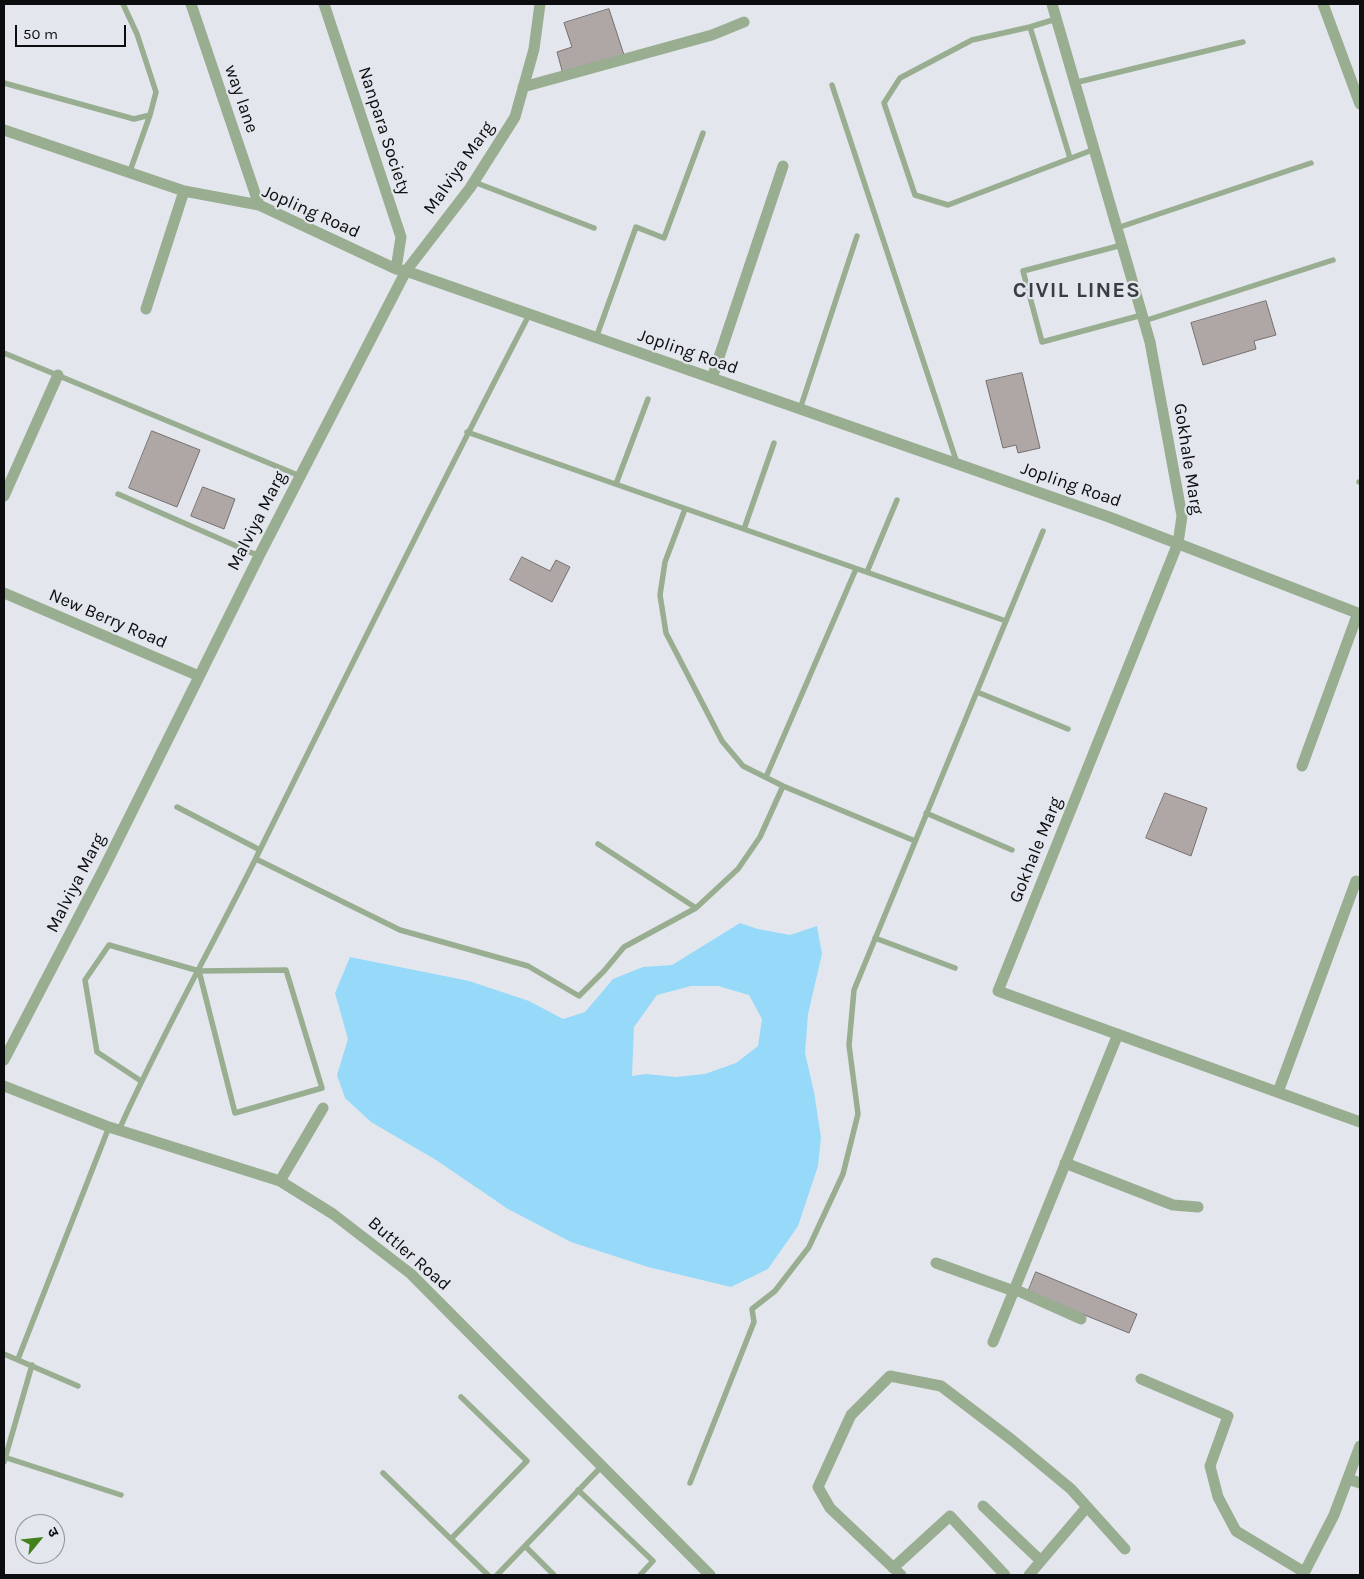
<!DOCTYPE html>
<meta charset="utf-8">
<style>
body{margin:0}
#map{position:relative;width:1364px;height:1579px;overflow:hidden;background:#e3e7ed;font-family:Karla,"Noto Sans Devanagari",sans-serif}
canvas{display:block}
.frame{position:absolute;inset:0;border:5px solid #0b0d0e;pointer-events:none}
.north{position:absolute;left:15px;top:1514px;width:50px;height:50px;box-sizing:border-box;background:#e3e7ed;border:1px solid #8d9094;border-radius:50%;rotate:62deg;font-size:14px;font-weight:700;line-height:20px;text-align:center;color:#0b0d0e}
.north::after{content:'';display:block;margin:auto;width:18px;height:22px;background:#44801c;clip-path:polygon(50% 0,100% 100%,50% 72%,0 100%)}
.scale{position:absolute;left:15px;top:25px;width:111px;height:22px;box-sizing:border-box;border:2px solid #0b0d0e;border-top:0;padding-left:6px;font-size:15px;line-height:18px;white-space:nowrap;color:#0b0d0e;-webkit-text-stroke:4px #e3e7ed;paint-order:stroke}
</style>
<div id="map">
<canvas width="1364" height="1579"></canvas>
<div class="frame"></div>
<div class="north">उ</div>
<div class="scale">50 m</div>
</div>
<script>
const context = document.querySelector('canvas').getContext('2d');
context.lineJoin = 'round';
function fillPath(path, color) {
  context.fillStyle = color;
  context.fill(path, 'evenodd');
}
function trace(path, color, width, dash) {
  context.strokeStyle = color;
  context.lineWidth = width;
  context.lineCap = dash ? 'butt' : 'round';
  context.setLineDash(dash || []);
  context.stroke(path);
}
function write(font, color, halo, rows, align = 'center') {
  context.font = font + ' Karla,sans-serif';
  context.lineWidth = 4.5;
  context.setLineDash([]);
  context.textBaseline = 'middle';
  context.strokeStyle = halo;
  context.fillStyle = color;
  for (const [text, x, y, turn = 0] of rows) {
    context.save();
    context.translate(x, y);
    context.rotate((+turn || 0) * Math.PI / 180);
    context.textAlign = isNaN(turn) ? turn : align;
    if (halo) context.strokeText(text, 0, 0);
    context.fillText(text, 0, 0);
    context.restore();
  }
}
fillPath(new Path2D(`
 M740 923 758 929 790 935 817 926 822 954 808 1014 805 1053 814 1092 821 1137 818 1166 798 1226 768 1269 731 1287 648 1267 571 1242 508 1209 436 1160 371 1122 345 1098 337 1075 348 1039 335 993 350 957 469 981 529 1001 563 1019 585 1012 613 979 643 967 672 965ZM691 986H718L749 995 762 1019 758 1046 736 1063 705 1074 676 1077 646 1074 632 1076 634 1027 657 995Z`), '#97d9f9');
const building = new Path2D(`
 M609 9 624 55 563 74 557 52 572 47 564 23Z
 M1266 301 1276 335 1254 341 1256 349 1203 365 1191 323Z
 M1022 373 1040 448 1018 453 1016 445 1003 448 986 381Z
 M152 431 200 450 177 507 129 488Z
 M203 487 235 499 224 529 191 516Z
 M522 557 550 571 556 560 570 567 552 602 510 580Z
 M1165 793 1207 808 1191 856 1146 838Z
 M1036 1272 1137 1314 1129 1333 1028 1292Z`);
fillPath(building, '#aea7a6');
trace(building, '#766f6e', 1);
trace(new Path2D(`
 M1056 19 1030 27 972 40 900 78 884 103 915 195 948 205 1095 149
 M1030 27 1070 158
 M4 83 134 119 150 115 156 92 137 34 123 4
 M1074 83 1243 42
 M832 85 957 463
 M130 171 150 115
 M474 182 594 228
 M1117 228 1311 163
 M1122 245 1023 271 1042 342 1142 315
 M1144 321 1333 260
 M596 338 636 227 664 238 703 133
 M4 353 300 476
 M800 409 857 236
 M467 432 1006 621
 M1359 482H1360
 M616 484 648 399
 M118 494 259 556
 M685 509 665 562 660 595 666 633 722 741 743 766 783 786 915 841
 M744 529 774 443
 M867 572 897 500
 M977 692 1068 729
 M766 777 856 569
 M177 807 260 850
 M926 813 1012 850
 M598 844 696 908
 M256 859 400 930 528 966 579 996 604 971 624 947 696 908 738 869 760 837 783 786
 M875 938 955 968
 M141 1081 97 1052 85 980 109 945 199 971 286 970 322 1088 235 1113 199 971
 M119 1130C160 1038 210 950 255 860 345 678 435 495 529 315
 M4 1354 78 1386
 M18 1359 109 1127
 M4 1457 121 1495
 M4 1462 32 1365
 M383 1473 488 1575
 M690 1483 754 1322 752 1309 775 1291 809 1247 843 1174 858 1114 849 1045 854 990 1043 531
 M578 1490 653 1561 640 1575
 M451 1539 527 1461 461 1397
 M525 1546 554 1575
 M497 1575 602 1466`), '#99ad91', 5.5);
trace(new Path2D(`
 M191 4 259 205
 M324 4 401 237 396 269
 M1052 4 1150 342 1182 516 1178 543 998 991 1360 1122
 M1323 4 1360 104
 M523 87 712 35 744 22
 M4 130 184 191 259 205 396 269 406 271 1109 517 1360 614
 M146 309 184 191
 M712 378 783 166
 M4 496 58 375
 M4 593 199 676
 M1302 766 1358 613
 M4 1060 102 872 259 556 406 271 470 188 515 117 534 49 540 4
 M4 1086 109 1127 280 1181 333 1214 411 1274 710 1575
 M1278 1092 1356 881
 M1065 1163 1173 1205 1198 1207
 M280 1181 323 1108
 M936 1263 1011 1290 1014 1289 1081 1319
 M993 1342 1118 1034
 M1141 1379 1228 1416 1210 1466 1218 1497 1236 1531 1304 1572
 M1348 1479 1360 1483
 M983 1506 1041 1561
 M893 1568 950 1516 1005 1575
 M901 1575 830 1508 818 1487 851 1415 890 1376 941 1386 1012 1440 1071 1489 1125 1549
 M1029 1575 1087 1507
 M1303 1575 1334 1515 1360 1446`), '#99ad91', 11);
write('18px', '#0b0d0e', '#e3e7ed', [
 ["way lane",241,99,71],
 ["Nanpara Society",384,131,72],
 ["Malviya Marg",459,168,-55],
 ["Jopling Road",311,212,24],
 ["Jopling Road",688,352,19],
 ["Gokhale Marg",1188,459,81],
 ["Jopling Road",1071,485,19],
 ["Malviya Marg",257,521,-63],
 ["New Berry Road",108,619,23],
 ["Gokhale Marg",1036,850,-68],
 ["Malviya Marg",76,883,-63],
 ["Buttler Road",409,1254,41]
]);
context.letterSpacing = '1px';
write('bold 22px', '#3a3e42', '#e3e7ed', [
 ["CIVIL LINES",1077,291]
]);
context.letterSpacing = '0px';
</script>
